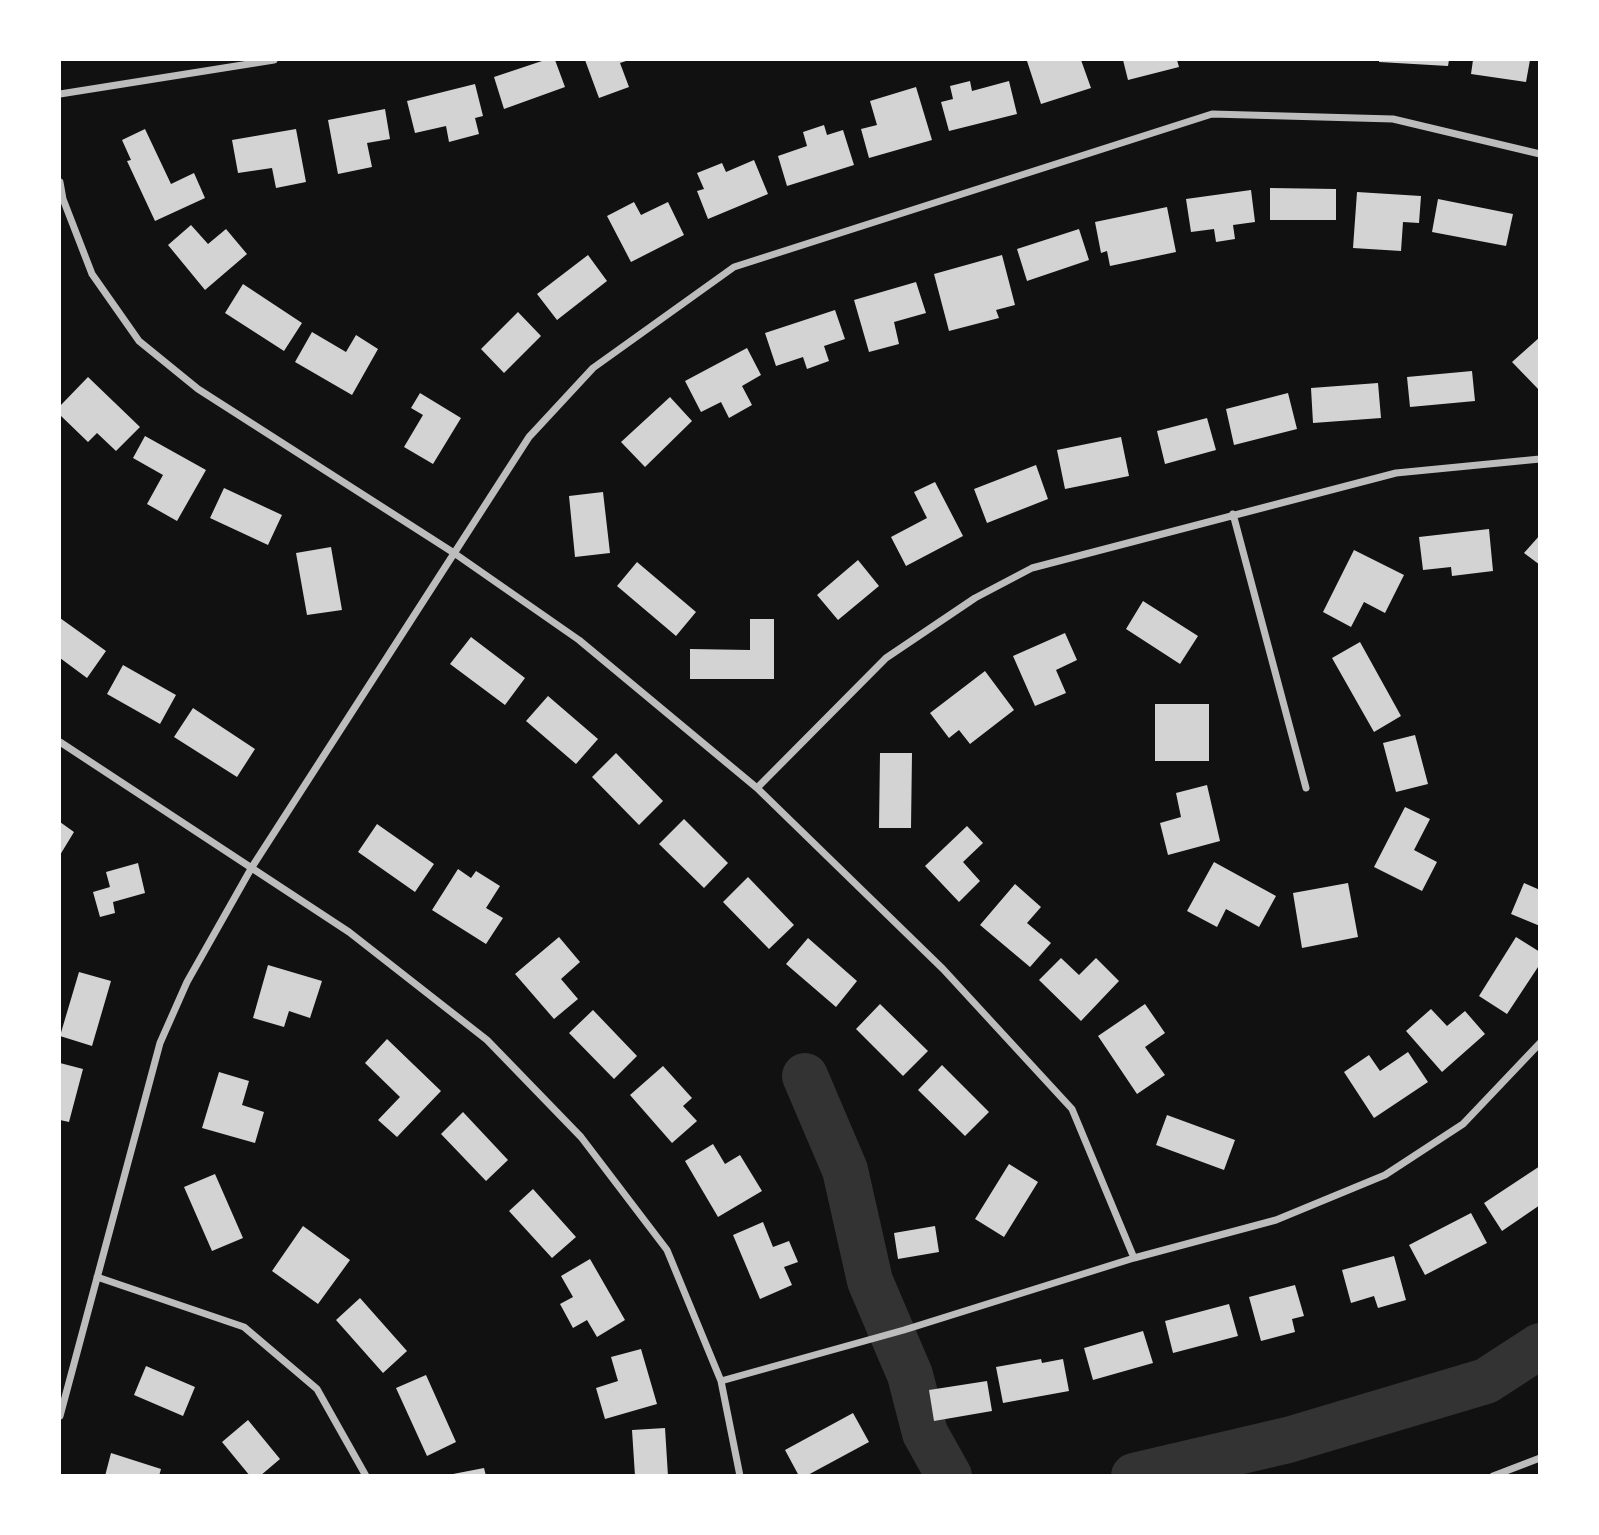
<!DOCTYPE html>
<style>
body{margin:0}
#map{position:relative;width:1599px;height:1535px;overflow:hidden;background:#111;font-family:Figtree,sans-serif}
canvas{display:block}
.frame{position:absolute;inset:0;border:61px solid #fff;pointer-events:none}
</style>
<div id="map">
<canvas width="1599" height="1535"></canvas>
<div class="frame"></div>
</div>
<script>
const context = document.querySelector('canvas').getContext('2d');
context.lineJoin = 'round';
function trace(path, color, width, dash) {
  context.strokeStyle = color;
  context.lineWidth = width;
  context.lineCap = dash ? 'butt' : 'round';
  context.setLineDash(dash || []);
  context.stroke(path);
}
function fillPath(path, color) {
  context.fillStyle = color;
  context.fill(path, 'evenodd');
}
trace(new Path2D(`
 M805 1076 845 1170 870 1281 910 1375 925 1433 949 1476
 M1134 1476 1288 1440 1486 1381 1540 1346`), '#333', 46);
fillPath(new Path2D(`
 M545 60H555L565 87 504 109 494 77Z
 M585 60H629L620 63 629 87 599 98Z
 M1031 60H1081L1091 88 1041 104 1027 61Z
 M1123 60H1177L1179 67 1128 80Z
 M1379 60H1449L1448 66 1379 62Z
 M1473 60H1530L1526 82 1471 74Z
 M970 81 972 91 1009 81 1017 114 949 131 941 102 953 99 950 86Z
 M475 84 483 116 475 118 479 134 449 142 446 126 415 133 407 101Z
 M916 87 932 140 869 158 861 129 877 125 870 101Z
 M385 109 390 139 367 143 372 167 338 174 328 120Z
 M824 125 827 135 843 130 854 165 787 186 778 156 807 146 803 132Z
 M145 129 171 184 194 173 205 198 155 221 127 161 131 160 122 140Z
 M296 129 306 182 276 188 272 168 238 173 232 140Z
 M754 160 768 194 708 219 697 191 704 189 697 173 722 163 726 172Z
 M1270 188 1336 189V220H1270Z
 M1251 190 1255 222 1233 225 1235 239 1216 242 1214 229 1191 232 1186 199Z
 M1357 192 1421 196 1419 223 1403 222 1401 251 1353 248Z
 M1438 199 1513 214 1506 246 1432 232Z
 M634 202 641 215 668 202 684 235 631 262 607 216Z
 M1167 207 1176 252 1110 266 1107 251 1101 253 1095 222Z
 M191 225 208 244 226 229 247 254 205 290 168 245Z
 M1079 229 1089 260 1027 281 1017 249Z
 M588 255 607 281 557 320 537 294Z
 M1002 255 1015 305 996 310 999 318 949 331 934 274Z
 M916 282 926 313 894 322 899 344 869 352 854 300Z
 M243 284 302 323 284 351 225 313Z
 M835 310 845 339 824 346 829 361 807 369 803 357 776 366 765 333Z
 M518 312 541 336 504 373 481 349Z
 M312 332 346 352 356 335 378 349 352 395 295 362Z
 M1540 337V391L1512 362Z
 M747 348 761 375 742 386 752 405 729 418 721 402 701 412 685 381Z
 M1472 371 1475 401 1410 407 1407 377Z
 M88 377 140 427 116 451 97 433 88 442 60 415V406Z
 M1378 383 1381 418 1313 423 1311 388Z
 M420 393 461 418 433 464 404 447 423 415 411 408Z
 M1288 393 1297 429 1234 445 1226 409Z
 M670 397 692 421 645 467 621 442Z
 M1207 418 1216 450 1165 464 1157 431Z
 M145 436 206 470 177 521 147 504 163 475 133 458Z
 M1121 437 1129 476 1065 489 1057 450Z
 M1036 465 1048 499 987 523 974 489Z
 M935 482 963 536 906 566 891 537 927 518 914 492Z
 M224 488 282 515 268 545 210 518Z
 M603 492 610 553 575 557 569 496Z
 M1489 529 1493 571 1452 576 1451 567 1423 570 1419 537Z
 M1540 535V565L1524 553Z
 M331 547 342 610 307 615 296 553Z
 M1354 550 1404 575 1385 613 1364 602 1351 627 1323 612Z
 M858 560 879 586 838 620 817 595Z
 M637 562 696 612 676 636 617 586Z
 M1143 601 1198 636 1180 664 1126 629Z
 M60 618 106 651 87 678 60 658Z
 M750 619H774V679H690V649L750 650Z
 M1065 633 1077 660 1056 670 1066 693 1035 706 1013 656Z
 M471 637 525 678 505 705 450 664Z
 M1360 642 1401 716 1374 732 1332 658Z
 M123 665 176 695 160 724 107 694Z
 M985 671 1014 710 970 744 959 730 949 738 930 713Z
 M548 696 598 739 576 764 526 721Z
 M1155 704H1209V761H1155Z
 M193 708 255 749 237 777 174 737Z
 M1415 735 1428 784 1396 792 1383 743Z
 M616 753 663 801 639 825 592 777Z
 M880 753H912L911 828H879Z
 M1207 785 1220 841 1168 855 1160 823 1181 817 1176 793Z
 M1405 807 1430 819 1414 850 1437 862 1422 891 1374 867Z
 M684 819 728 863 704 888 659 844Z
 M60 822 74 832 60 855Z
 M377 824 434 864 415 892 358 852Z
 M967 826 983 843 963 862 980 881 959 902 925 866Z
 M1214 862 1276 896 1259 927 1226 909 1217 927 1187 911Z
 M138 863 145 893 113 902 115 913 100 917 93 892 110 887 106 872Z
 M458 869 471 878 476 871 500 886 486 908 503 918 486 944 432 910Z
 M748 877 794 925 769 949 723 902Z
 M1348 883 1358 937 1302 948 1293 893Z
 M1524 883 1540 890V926L1511 914Z
 M1015 884 1041 907 1027 923 1051 943 1030 967 980 925Z
 M559 937 580 962 561 979 578 999 554 1019 515 974Z
 M1516 937 1540 952V964L1507 1014 1479 996Z
 M808 938 857 981 836 1007 786 964Z
 M1061 958 1079 975 1096 958 1119 981 1081 1021 1039 980Z
 M268 965 322 981 310 1018 289 1011 284 1027 253 1018Z
 M79 972 111 981 92 1046 60 1036Z
 M880 1004 928 1051 903 1076 856 1029Z
 M1145 1004 1165 1033 1145 1047 1165 1075 1137 1094 1098 1036Z
 M1431 1009 1447 1026 1465 1011 1485 1034 1442 1072 1406 1031Z
 M593 1010 637 1056 614 1079 569 1033Z
 M387 1039 441 1091 397 1137 378 1120 400 1097 365 1063Z
 M1408 1052 1428 1082 1374 1118 1344 1072 1369 1055 1380 1071Z
 M60 1063 83 1069 69 1122 60 1120Z
 M942 1065 989 1112 965 1136 918 1090Z
 M663 1066 692 1098 683 1106 697 1121 672 1143 630 1095Z
 M219 1072 249 1081 242 1105 264 1112 255 1143 202 1128Z
 M463 1112 508 1160 486 1181 441 1134Z
 M1167 1115 1235 1140 1224 1170 1156 1145Z
 M713 1144 725 1164 740 1155 762 1191 718 1217 685 1161Z
 M1009 1164 1038 1182 1004 1237 975 1219Z
 M1540 1166V1205L1502 1231 1484 1203Z
 M215 1174 243 1238 212 1251 184 1187Z
 M533 1189 576 1237 552 1258 509 1211Z
 M1471 1213 1487 1243 1425 1275 1409 1245Z
 M763 1222 773 1247 789 1241 798 1262 784 1267 792 1285 760 1299 733 1235Z
 M303 1226 350 1260 318 1304 272 1271Z
 M935 1226 939 1252 898 1259 894 1233Z
 M1394 1256 1406 1300 1378 1308 1374 1296 1351 1303 1342 1270Z
 M590 1259 625 1320 597 1337 587 1320 573 1328 560 1304 573 1297 561 1276Z
 M1295 1285 1304 1316 1292 1319 1295 1332 1261 1341 1249 1297Z
 M360 1298 407 1351 383 1373 336 1320Z
 M1229 1304 1238 1336 1173 1353 1165 1321Z
 M1143 1331 1153 1363 1093 1380 1084 1348Z
 M641 1349 657 1404 605 1419 596 1388 618 1381 611 1357Z
 M1041 1359 1042 1363 1063 1359 1069 1391 1003 1403 996 1367Z
 M146 1366 195 1387 183 1416 134 1395Z
 M426 1375 456 1442 427 1456 396 1388Z
 M987 1381 992 1411 934 1421 929 1390Z
 M853 1413 869 1442 806 1476H799L785 1450Z
 M248 1420 280 1459 260 1476H250L222 1442Z
 M665 1428 668 1476H635L632 1430Z
 M111 1453 161 1469 159 1476H105Z
 M484 1468 486 1476H454L453 1474Z`), '#d3d3d3');
trace(new Path2D(`
 M60 94 274 60
 M60 182 63 199 92 274 139 341 198 389 454 553 579 640 757 788 943 969 1072 1109 1134 1258
 M1233 514 1306 788
 M60 742 349 932 487 1040 581 1137 667 1250 721 1381 740 1476
 M757 788 886 658 975 598 1032 568 1396 473 1540 459
 M97 1277 244 1327 317 1389 366 1476
 M721 1381 904 1330 1134 1258 1276 1220 1385 1175 1463 1124 1540 1043
 M60 1416 160 1043 187 982 252 867 529 437 593 368 734 267 1212 114 1393 119 1540 154
 M1493 1476 1540 1458`), '#bcbcbc', 7);
</script>
